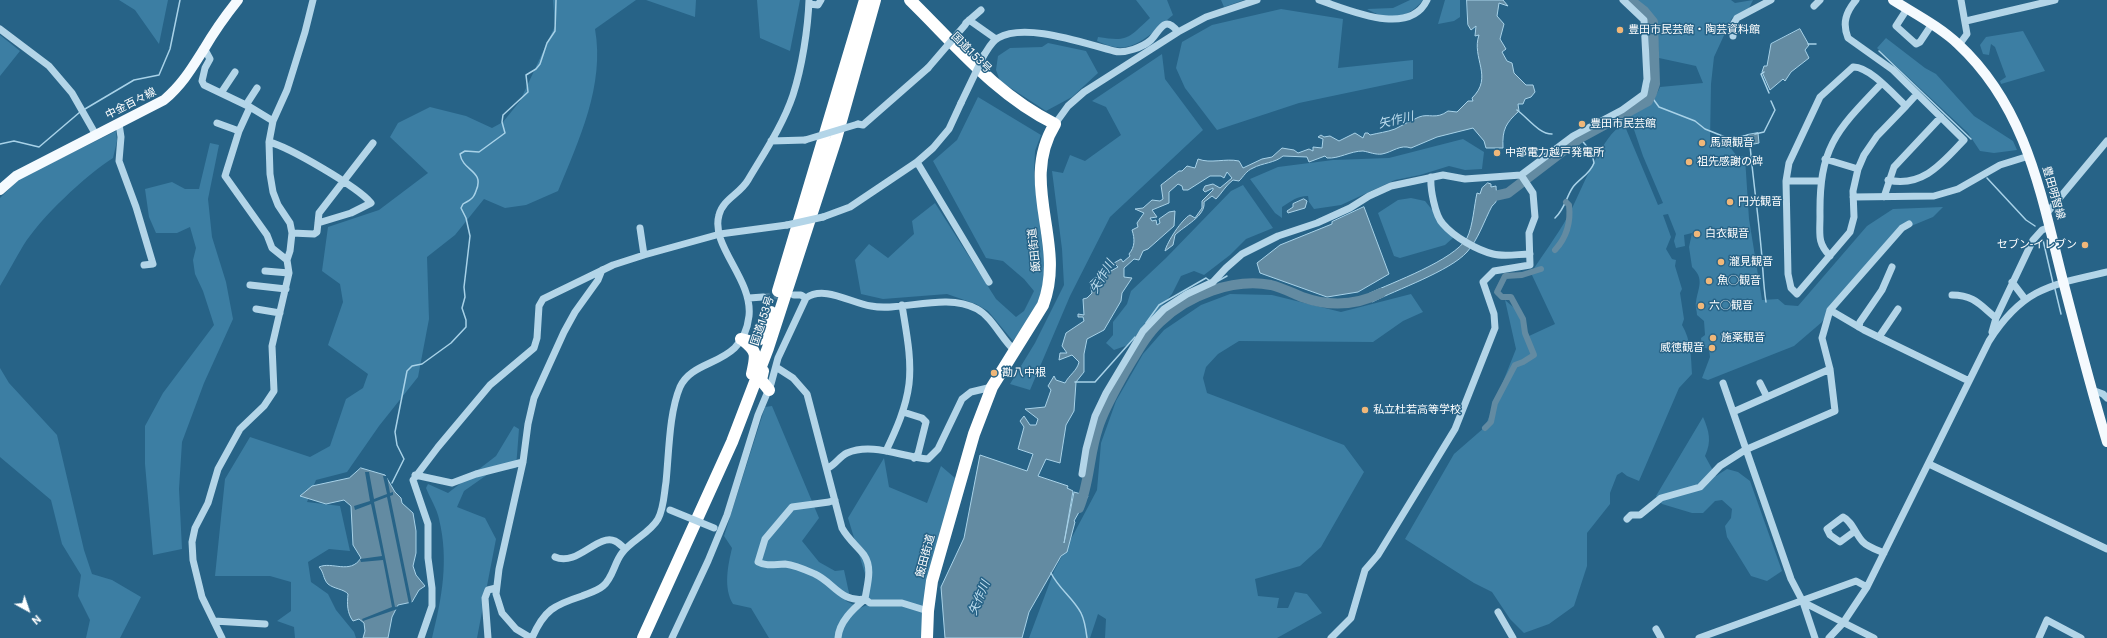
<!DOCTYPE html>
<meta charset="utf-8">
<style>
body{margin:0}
#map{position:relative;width:2107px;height:638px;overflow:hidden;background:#276387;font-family:Roboto,sans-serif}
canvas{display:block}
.north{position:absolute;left:8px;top:590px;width:40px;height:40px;-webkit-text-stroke:3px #276387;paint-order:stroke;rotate:140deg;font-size:11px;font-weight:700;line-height:16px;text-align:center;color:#fff}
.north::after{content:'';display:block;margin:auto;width:14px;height:18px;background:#fff;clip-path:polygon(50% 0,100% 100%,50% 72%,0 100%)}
</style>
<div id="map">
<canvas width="2107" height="638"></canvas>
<div class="north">N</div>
</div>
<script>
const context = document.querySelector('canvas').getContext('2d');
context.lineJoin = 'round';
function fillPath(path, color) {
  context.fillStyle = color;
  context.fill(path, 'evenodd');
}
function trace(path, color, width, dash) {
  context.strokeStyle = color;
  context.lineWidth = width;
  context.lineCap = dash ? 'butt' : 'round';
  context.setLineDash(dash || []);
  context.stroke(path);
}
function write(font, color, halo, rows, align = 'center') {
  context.font = font + ' Roboto,"Noto Sans JP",sans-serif';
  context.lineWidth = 3;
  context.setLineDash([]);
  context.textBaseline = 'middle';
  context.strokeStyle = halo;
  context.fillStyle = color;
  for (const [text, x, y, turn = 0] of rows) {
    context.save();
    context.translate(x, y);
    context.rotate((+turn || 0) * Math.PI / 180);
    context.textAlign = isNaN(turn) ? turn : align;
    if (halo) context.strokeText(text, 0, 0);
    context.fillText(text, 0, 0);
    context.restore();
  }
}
fillPath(new Path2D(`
 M119 0H168L159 44 135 10Z
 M553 0H636L595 29C605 85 579 140 558 191L526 205 505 208 484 199 455 235 427 257 429 319 418 377 379 426 347 472 316 480 307 502 340 506 350 551 329 549 308 562 311 582 328 594 336 610 354 632 356 638H295L294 627 277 621 291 611V582L270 576H215L225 479 250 437 310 457 330 446 346 399 363 388 368 374 328 345 343 302 340 284 322 271 328 227 379 210 428 173 390 137 398 123 430 107 466 116 492 128 503 122 520 101 555 26Z
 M646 0H696L695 17Z
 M757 0H800L790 51 760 38Z
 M1136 0H1167L1173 15C1157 28 1138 51 1115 47 1109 46 1102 43 1097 41L1098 37C1129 42 1128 38 1150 18Z
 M1221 0H1244L1224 7Z
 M1410 0H1423C1407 20 1387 21 1367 9L1393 8Z
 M1445 0H1460V17L1454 21 1438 24Z
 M1637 0H1731L1735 3 1753 0 1748 10 1732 18 1714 57 1711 84 1710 141 1730 147 1736 155 1745 157 1749 219 1762 300 1778 299 1785 305 1798 306 1867 226 1893 209 1943 207 1933 217 1899 231 1844 290 1822 322 1794 346 1708 380 1702 378 1710 357 1709 349 1702 347 1701 338 1705 335 1704 321 1697 315C1697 311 1695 306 1696 302 1698 288 1705 279 1692 267L1689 247 1692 233 1684 235 1685 246 1676 248 1674 241 1676 234 1668 214 1663 215 1671 237 1666 249 1672 259 1676 260 1675 266 1682 289 1680 293 1684 319 1682 325C1691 340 1691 357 1692 374L1679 388 1639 481 1627 476 1622 472 1617 475 1610 493V504L1587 533V566L1574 606 1549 624 1524 633 1510 619 1492 592 1474 583 1405 539 1454 454 1485 427 1516 349 1505 300 1520 313 1529 336 1555 324 1531 273C1543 254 1557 236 1568 216 1580 195 1602 133 1624 124L1658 205 1663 203 1643 156 1629 115C1643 107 1654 103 1660 87L1703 83 1696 66 1659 58C1657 28 1660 21 1637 0Z
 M1281 9 1343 19 1338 68 1413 60V79L1299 103 1217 130 1185 88 1176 68 1182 42 1212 25Z
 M2023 31 2045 71 2001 84 2000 81 2006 77 1995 47 1991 44 1989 55 1983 54 1980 45 1986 37Z
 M0 35 20 51 0 76Z
 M1886 38 1925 68 1936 74 1974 116 2013 141 2017 150 1994 153 1980 151 1968 133 1877 48Z
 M1048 43 1086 51 1098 73 1072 97 1046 111 1000 81 996 70 998 56 1010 48 1042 47Z
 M1162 54 1165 79 1203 130 1110 217 1070 296 1030 390 1010 384 1035 343 1064 285 1062 249 1052 171 1063 173 1070 155 1085 161 1121 135 1106 107 1092 101Z
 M978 97 1041 135 1035 151 1034 175 1047 284 1033 314 1013 341 988 311 976 304 947 294 883 299 861 294 855 260 869 244 888 258 914 234 912 221 935 203 996 299 1016 317 1024 311 1034 291 1024 279 1003 261 986 258 933 161 957 140Z
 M116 131 117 141 113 158C86 175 40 218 23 246 15 259 8 273 0 286V198L19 179Z
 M1463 139 1484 152 1482 169 1465 170 1449 166 1420 175 1395 180 1341 205 1314 209 1309 202 1308 196C1296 196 1292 201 1282 207V218L1275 213 1250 179 1278 167 1333 160 1389 158Z
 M210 143 219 145 208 199 212 237 226 282 233 319 204 383 182 442 179 489 182 549 153 555 145 464V426L163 393 214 325 203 291 195 274 193 260 196 248 190 227 177 233H156L149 217 145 189 172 182 185 189H199Z
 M1243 185 1273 228 1246 239 1230 255 1204 275 1194 271 1181 276 1172 294 1128 345 1114 350 1106 343 1113 335V322L1127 304 1131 291 1166 258 1231 191Z
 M1411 198 1425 201 1454 237 1445 245 1400 258 1394 256 1378 213 1398 200Z
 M1230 294 1272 295 1341 312 1411 294 1423 312 1403 321 1373 342 1239 341 1218 354 1206 367 1203 378 1207 393 1344 445 1364 472 1321 547 1300 566 1255 579 1258 596 1279 598 1277 608H1288L1295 592 1307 594 1322 613 1277 638H1105L1106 619 1098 614 1090 638H1029L1054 571 1097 490 1101 443 1116 401 1143 354 1164 330 1201 305Z
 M0 368 9 383 57 435 84 550 92 574 112 580 141 597 120 638H86L90 620 78 596 81 575 62 544 51 500 0 457Z
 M772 406 819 518 802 541 819 562 835 571 844 570 849 593 846 601 860 608 867 605 866 577 848 518 884 458 889 487 927 503 941 466 955 478 926 638H769L751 608 733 604C723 588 728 565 732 548L724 536 765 407Z
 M1703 417C1709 431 1712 441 1705 456L1716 476 1727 469 1738 472 1750 481 1782 571 1767 581 1751 576 1727 537 1725 526 1731 518 1732 509 1722 500 1715 501 1703 513H1692L1662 504 1656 496Z
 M514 426 519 429 516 468 491 472 464 491 457 507 485 518 496 539 477 638H432C442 598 449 560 439 519 437 509 430 498 426 488L428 484 448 493 496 456Z`), '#3c7ea3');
const water = new Path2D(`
 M1467 0H1503L1508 6 1499 3 1497 16 1504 24 1500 39 1506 49 1502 52 1507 61 1512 63 1514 73 1526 85H1533L1535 92 1531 97 1525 99 1523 104H1518L1519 111C1506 123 1502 129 1503 148H1486L1484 141 1473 128 1437 137 1411 148C1400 144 1393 152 1382 154 1376 155 1369 152 1363 151 1350 151 1339 159 1327 158L1325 156 1309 162 1307 157 1283 156C1275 163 1262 163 1253 168 1246 171 1244 176 1239 181L1233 180C1226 185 1222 193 1216 199L1212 196 1204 202C1206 216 1184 226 1175 235L1173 245 1165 251C1167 242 1182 219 1190 215L1195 218 1202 208V201L1213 190V188L1205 192 1203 190 1205 186 1213 184 1220 188 1232 178 1227 172 1224 178 1221 176H1210L1188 190H1183L1182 186 1178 184 1169 192V203L1152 210 1157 217 1150 218 1152 221 1156 220 1157 225 1160 223 1159 219 1169 212 1175 211 1174 226 1148 249 1143 251 1139 260 1134 259 1124 268V277L1132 278 1122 293 1121 301 1104 330 1087 339 1084 354V372L1076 382 1074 411 1066 425 1060 463 1046 459 1038 476 1068 486 1067 488 1073 491 1064 543 1074 492 1088 496 1074 521 1075 522 1067 552 1061 556 1029 612 1022 638H945L941 587 964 538 980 455 1027 471 1033 454 1018 449 1024 427 1020 421 1024 416 1030 425H1036L1038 419 1025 409 1045 407 1051 390 1048 386 1054 376 1056 380 1065 383C1069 375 1077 371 1079 362L1072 355 1059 360 1060 353H1067L1062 346 1066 333 1084 321 1083 317H1078V314L1084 315 1083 299 1087 298 1092 293 1090 282 1096 277 1098 279 1104 274 1102 270 1107 269 1109 272 1118 267 1114 263 1121 259 1123 262 1130 256 1129 254C1135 247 1135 239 1132 230L1138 227 1137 223 1144 213 1135 209 1143 208 1152 200 1160 201 1163 199 1161 185 1179 171H1182L1187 166 1195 168 1198 159C1211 164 1225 158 1239 161L1243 168 1262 159 1272 157 1282 148 1294 150 1298 153 1309 149 1313 151V147L1322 148 1323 139 1318 137 1321 135 1324 137 1330 136 1339 141 1355 133 1363 138 1365 133H1368L1370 135C1378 133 1387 132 1395 129 1403 125 1410 121 1419 117 1429 113 1436 120 1448 111L1457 112 1468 101H1473L1472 98C1494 77 1471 58 1479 35L1475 36 1476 26 1471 30 1468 25Z
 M1800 29 1809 45 1805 50 1809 58 1791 72 1785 81 1783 79 1770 90 1762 72 1764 66H1767L1771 44Z
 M1758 133 1759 143 1749 145 1747 135Z
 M1488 183 1491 184V187L1496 186C1496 194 1500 200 1492 206 1484 221 1478 240 1467 252 1450 271 1396 290 1372 302L1368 294C1393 282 1453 261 1467 238 1473 226 1474 206 1477 193L1480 194 1482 188Z
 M1304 199 1307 201 1305 208 1288 213 1287 211 1293 207V204Z
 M1364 207 1389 274 1358 292 1327 297 1260 273 1257 263 1280 245 1332 224V222Z
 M361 468 385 475 395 492 401 498 402 503 413 513 416 531V553L413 566 416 575 425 586 419 590 412 602 398 605 392 617 388 638H363L365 631 364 623 359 619 353 621C347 613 347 604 348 594 344 589 334 589 328 584 323 579 324 572 319 567 332 561 350 575 361 558L353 545 351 506 344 500 326 504 300 496 312 486 349 478Z`);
fillPath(water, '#638ba2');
trace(water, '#a8d2e8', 1);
fillPath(new Path2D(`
 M365 472H369L374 499 387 494 383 476H387L390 493 393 492V495L390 496 412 604 363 621 362 619 392 607 383 560 361 562 360 559 382 556 371 504 355 510 354 506 370 501ZM387 497 409 604 395 607 374 502Z`), '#276387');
trace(new Path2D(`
 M1808 44H1816
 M1879 51 1971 139
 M1764 72 1761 74 1769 93
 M1651 96 1659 107 1695 121 1705 129 1730 139 1748 135
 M85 109 134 80 159 75 170 49 180 0
 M1517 110C1528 118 1539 134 1552 134
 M1755 134 1764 132 1775 110 1771 101
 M0 144 14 141 39 147 80 112
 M1750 145C1753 179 1758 213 1761 247 1763 265 1763 284 1766 302
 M1987 178 2026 220 2035 226
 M1555 218C1565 209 1566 197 1573 187 1580 178 1590 174 1594 163L1592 153 1580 138
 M2043 240 2053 283
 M1218 281 1227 276
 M2055 289 2061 314
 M1146 323 1159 305 1206 278 1210 281
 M1075 382H1095L1135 337
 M392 483 404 459 397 445 395 432 407 371 412 366 422 364 451 343 466 327V320L462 308 465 297 464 287 470 236 466 218 461 208 463 204C466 202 469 201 471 199 474 197 475 194 476 191 485 170 463 172 460 154L465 151 479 152 505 133 502 122 503 115 528 92 526 75 536 69 540 64 547 43 555 31 556 0
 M1051 573C1059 589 1073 598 1081 613 1085 621 1086 630 1087 638`), '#a8d2e8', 1.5);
trace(new Path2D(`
 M1555 250C1567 237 1571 222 1569 205L1566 202
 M1485 428 1491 422 1495 403 1515 365 1523 362 1534 355 1525 333 1523 319 1511 297H1502L1497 292 1505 276 1522 275 1541 269`), '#638ba2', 6);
trace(new Path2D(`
 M1490 197 1508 193 1580 138 1648 101 1652 93 1655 84 1653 22 1644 11 1630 0
 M1079 508C1090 482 1089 454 1098 428 1104 409 1114 392 1124 374 1135 356 1145 336 1160 322 1188 295 1233 278 1271 285 1283 288 1292 293 1302 297 1330 307 1355 306 1381 293`), '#638ba2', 10);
trace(new Path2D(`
 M763 297 784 295`), '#477a99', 7, [7, 3.5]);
trace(new Path2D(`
 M1319 0C1347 9 1409 38 1427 0
 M1856 0C1846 12 1842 23 1848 38L1893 70 1964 140C1943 162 1923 188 1888 180
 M809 4 818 5 821 0
 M1814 6 1820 0
 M1907 9 1896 26 1916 44 1920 42 1932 24
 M969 20 996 39
 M1966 21 2055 0
 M966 23 981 10
 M0 29 49 66 72 93 96 135
 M1733 36 1734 23 1737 18 1771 0
 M1959 45 1967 34 1961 0
 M204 48 210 59 205 68 202 81 204 85 250 107 273 121
 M984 55C988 49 992 41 998 38 1026 22 1085 44 1114 51 1125 54 1143 47 1151 40 1160 31 1164 14 1178 32
 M1853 67C1869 66 1894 95 1906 106L1877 136 1864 155 1858 169 1853 191 1854 217 1850 232 1797 294 1791 288 1788 274 1786 181 1789 163 1820 97Z
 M221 93 235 72
 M246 105 257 88
 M1906 106 1917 94
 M250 107 239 131 225 176 267 235 272 248 287 260
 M217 123 239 131
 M119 124 121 137 119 161 136 207 153 264 144 265
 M858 124 863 125 928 68
 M1055 124 1068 106 1084 92 1178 32 1206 17 1257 0
 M771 141 805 140
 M269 142C289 147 358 187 371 203L351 213 318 223
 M1825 159 1858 169
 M917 162 989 282
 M1431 177C1430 188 1435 216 1443 224 1454 237 1477 250 1493 254 1504 257 1519 254 1530 254
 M1786 181H1820
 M1853 197 1934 196 1958 189 2000 165 2029 156
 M1884 197 1894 167 1941 117
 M2047 213 2107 141
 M823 217 850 207 917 162 933 148 949 129 961 103
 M640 228 644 255
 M292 233 314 234 317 232 319 213 373 143
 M1830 256C1817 243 1820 234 1820 216 1819 147 1836 131 1882 83
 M265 271 289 273
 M2012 282 2025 299
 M250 285 286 289
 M794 295H801L806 298
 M1952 295C1974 295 1980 305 1996 318
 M749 298 763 297
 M256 309 280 313
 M1830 310 1864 330 1969 381
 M1859 327 1860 322 1882 290 1892 267
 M1992 332 1996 318 2033 240 2042 230 2050 227
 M1879 337 1898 309
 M776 367 793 378 807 394 842 528C848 539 857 546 864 555 873 568 867 585 865 599 841 603 833 582 815 574 806 570 795 565 785 564 776 564 767 567 758 562L765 539 792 507 829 502 835 500
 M1723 383 1791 579 1803 602 1874 638
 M1760 383 1767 397
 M2092 390 2103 394 2107 398
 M903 412 922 418 926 422 918 454 914 458
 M1733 412 1830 369
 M886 451C896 430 906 408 909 384 912 358 906 331 902 305
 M1929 464 2107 549
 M828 468C836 464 839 457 847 453 872 442 902 457 928 459L938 449 962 399 971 392 992 387
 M1082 474 1086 449 1095 416 1106 393 1143 331 1164 309 1187 294 1213 282 1226 268 1242 254 1278 236 1317 223 1350 208 1369 196 1391 186 1443 175 1465 179 1521 175 1573 136 1622 110 1644 94 1647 79 1644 20 1623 0
 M415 475 452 483 476 474 523 462
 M1627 519 1631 515H1640L1661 498 1700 487 1720 466 1745 450 1835 411 1830 369 1822 338 1830 310 1902 228 1909 224
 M1855 531 1840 542 1830 535 1827 529 1843 517C1852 521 1856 535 1863 542 1868 547 1877 550 1884 553
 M555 557C577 567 598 533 615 541 619 543 622 546 625 549
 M1803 602 1815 638
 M1498 612 1513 638
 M214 621 265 624
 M1656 629 1661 638
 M222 638 202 597 193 560 192 542 195 528 208 503 218 469 240 429 264 406 274 391 272 346 289 273 287 260 290 251 292 233 290 223 278 205 273 192 270 174 269 142 273 121 287 90 305 32 313 0
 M421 638 432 606V588L428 558V524L413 480 438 447 490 385 534 348 537 338 539 306 543 299 613 265 644 255 720 234 787 225
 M488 638 485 598 488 590 496 588
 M531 638 516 629 502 613 496 594 499 569 523 462 528 424 534 398 564 332 575 312 598 280 602 270
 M532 638C544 610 554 605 582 596 589 593 597 591 603 586 613 578 614 563 622 553 632 540 650 533 658 519 664 508 664 494 666 482 669 453 669 413 680 387 694 356 743 368 749 316 753 279 710 246 719 215 723 199 740 194 748 180 764 153 783 125 793 95 802 67 808 29 809 0
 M672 638 708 561 727 515 758 415 771 384 778 358 806 298C824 285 851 303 871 306 902 312 945 292 977 309 992 317 1001 338 1014 350
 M838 638C839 622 853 609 865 599L870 603H902L928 611
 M1331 638 1351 618 1365 570 1378 555 1455 429 1495 328 1494 314 1483 282 1494 271 1530 265 1529 233 1535 217 1533 193 1521 175
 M1699 638 1856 581 1867 587
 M1829 638 1843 623 1867 587 1989 341C2023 288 2050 285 2107 272
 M2039 638 2047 620 2081 638`), '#b3d5e8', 7);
trace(new Path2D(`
 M1893 0C1915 14 1939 26 1958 44 2027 108 2041 195 2063 281 2077 335 2091 389 2107 442
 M0 190 16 176 164 100C182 85 192 68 204 49 214 32 226 15 238 0`), '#f5fafe', 10);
trace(new Path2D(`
 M910 0C957 46 995 94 1055 124 1018 184 1067 243 1043 305L992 387 974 434 932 581 928 611 927 638
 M778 291 865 0
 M741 339 753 342 760 339 771 312
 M743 340C758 352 756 355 752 374
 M763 371 761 380 769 390
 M643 638 732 442 768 348 836 139 875 0`), '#fff', 12);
trace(new Path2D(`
 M928 68 965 25
 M961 103 984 55
 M805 140 858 124
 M787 225 823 217
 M670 510 714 528`), '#b3d5e8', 7);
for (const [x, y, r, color] of [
 [1620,30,4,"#f0b779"],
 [1582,124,4,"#f0b779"],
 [1702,143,4,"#f0b779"],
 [1497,153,4,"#f0b779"],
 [1689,162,4,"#f0b779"],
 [1730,202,4,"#f0b779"],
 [1697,234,4,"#f0b779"],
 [2085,245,4,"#f0b779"],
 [1721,262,4,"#f0b779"],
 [1709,281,4,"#f0b779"],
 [1701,306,4,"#f0b779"],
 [1713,338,4,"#f0b779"],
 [1712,348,4,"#f0b779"],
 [994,373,4,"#f0b779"],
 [1365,410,4,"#f0b779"]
]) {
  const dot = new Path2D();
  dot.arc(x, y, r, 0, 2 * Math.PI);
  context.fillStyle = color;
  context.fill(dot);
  trace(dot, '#276387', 1.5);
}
write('11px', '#fff', '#276387', [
 ["豊田市民芸館・陶芸資料館",1628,30],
 ["豊田市民芸館",1590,124],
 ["馬頭観音",1710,143],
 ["中部電力越戸発電所",1505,153],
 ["祖先感謝の碑",1697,162],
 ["円光観音",1738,202],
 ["白衣観音",1705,234],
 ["セブン-イレブン",2077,245,"right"],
 ["瀧見観音",1729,262],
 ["魚◯観音",1717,281],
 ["六◯観音",1709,306],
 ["施薬観音",1721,338],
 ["威徳観音",1704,348,"right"],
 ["勘八中根",1002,373],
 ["私立杜若高等学校",1373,410]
], 'left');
write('11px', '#fff', '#276387', [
 ["国道153号",971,53,45],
 ["中金百々線",131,104,-27],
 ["豊田明智線",2053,193,74],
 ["飯田街道",1035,250,-96],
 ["国道153号",763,321,-72],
 ["飯田街道",926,556,-75]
]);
write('italic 12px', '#bfdeef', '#276387', [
 ["矢作川",1396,121,-13],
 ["矢作川",1103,277,-60],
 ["矢作川",980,598,-67]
]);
</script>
